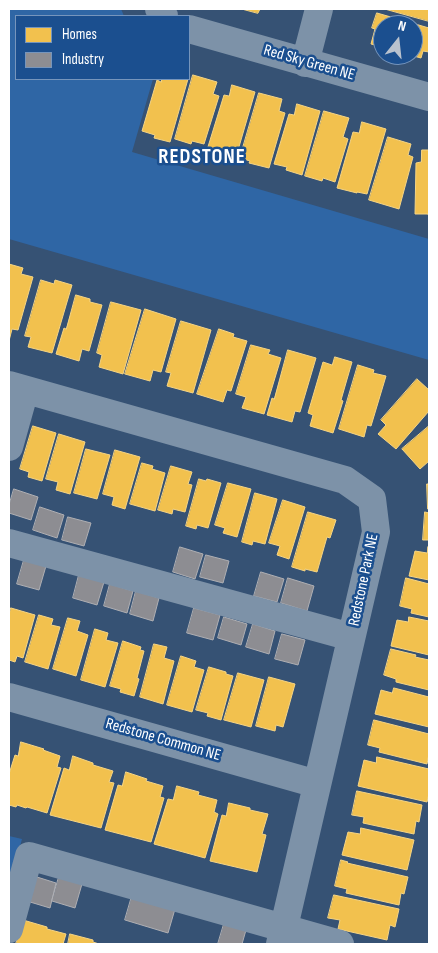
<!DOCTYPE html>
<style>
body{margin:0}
#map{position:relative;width:438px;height:953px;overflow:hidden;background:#365274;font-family:"Sofia Sans Condensed",sans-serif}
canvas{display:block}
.frame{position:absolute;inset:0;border:10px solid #fff;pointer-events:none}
.legend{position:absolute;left:15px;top:15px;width:175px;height:65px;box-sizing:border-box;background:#1b4f8f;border:1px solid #7695bc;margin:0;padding:6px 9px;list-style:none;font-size:15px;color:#fff}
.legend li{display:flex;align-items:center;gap:10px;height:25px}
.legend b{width:25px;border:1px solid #7695bc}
.north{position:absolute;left:373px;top:15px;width:50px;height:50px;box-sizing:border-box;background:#1b4f8f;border:1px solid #7695bc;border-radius:50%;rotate:16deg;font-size:14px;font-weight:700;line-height:20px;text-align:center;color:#fff}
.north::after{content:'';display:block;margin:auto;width:18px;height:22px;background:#b9c2ce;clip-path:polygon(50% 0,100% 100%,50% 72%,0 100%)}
</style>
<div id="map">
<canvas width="438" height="953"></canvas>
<div class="frame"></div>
<ul class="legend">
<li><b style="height:14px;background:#f2c14e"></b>Homes</li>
<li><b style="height:14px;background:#8d8d92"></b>Industry</li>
</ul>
<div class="north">N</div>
</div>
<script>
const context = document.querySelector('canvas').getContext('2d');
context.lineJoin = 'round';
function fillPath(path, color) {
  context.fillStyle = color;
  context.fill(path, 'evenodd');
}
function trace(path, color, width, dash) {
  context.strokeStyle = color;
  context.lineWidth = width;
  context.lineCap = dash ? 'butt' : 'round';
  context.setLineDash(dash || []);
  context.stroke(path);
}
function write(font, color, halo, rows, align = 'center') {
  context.font = font + ' "Sofia Sans Condensed",sans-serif';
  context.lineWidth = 5;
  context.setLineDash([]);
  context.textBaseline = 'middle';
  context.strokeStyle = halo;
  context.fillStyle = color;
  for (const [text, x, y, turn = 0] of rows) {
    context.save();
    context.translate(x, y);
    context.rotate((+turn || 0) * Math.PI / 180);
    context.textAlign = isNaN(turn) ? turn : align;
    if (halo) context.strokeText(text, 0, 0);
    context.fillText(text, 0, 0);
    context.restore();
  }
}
fillPath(new Path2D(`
 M9 9H121L124 16H16V79H153L132 152 429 239V360L9 239Z
 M9 836 22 839 9 887Z`), '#2f66a5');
const homes = new Path2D(`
 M242 9H260L258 13Z
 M385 9H429V21Z
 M377 13 429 28V52L423 51 421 58 410 55H413V25H383V47L371 44 375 29 372 28Z
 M193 75 217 82 213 94 219 96 204 144 192 141 191 144 175 139Z
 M162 79H188L170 142 154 138 155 135 142 131 157 80 161 82Z
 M232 85 255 92 236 157 207 150 224 95 229 96Z
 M259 93 282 99 279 111 285 113 269 168 249 163 250 161 240 158Z
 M297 104 320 111 302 175 286 170 287 167 274 164 289 114 294 115Z
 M324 111 349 118 343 137 348 139 335 182 323 178 322 181 305 176Z
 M362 122 386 129 367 194 357 192V193L337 188 353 132 359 133Z
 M388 137 411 144 408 155 413 157 399 209 369 200Z
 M422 150H429V217L428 214H415L416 163 421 162Z
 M9 264 23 268 21 274 33 277 18 330 12 329 9 341Z
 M41 280 54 284 55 280 72 285 52 353 28 347 31 337 25 336Z
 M76 295 90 299V302L102 305 89 351 82 349 79 361 56 354 64 328 66 329Z
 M111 302 141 310 123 374 99 367 102 355 97 353Z
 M145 309 176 319 161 372 153 370 150 381 125 374Z
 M181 321 211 330 193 393 167 386 171 373 166 372Z
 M219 329 234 334 233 337 247 341 231 391 227 390 223 402 197 394Z
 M251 345 270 350 268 354 281 358 264 414 242 408 246 397 236 394Z
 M288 350 316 358 300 412 295 411 292 422 267 415 272 398 274 399Z
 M335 357 352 362 341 400 343 401 333 433 310 426 313 415 308 413 323 362 332 365Z
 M358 365 374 370 373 373 386 376 371 426 367 425 364 437 339 429Z
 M417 379 429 390V411L396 449 378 434 386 425 381 420Z
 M33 426 56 433 42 481 28 477 29 472 20 469Z
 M429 426V461L420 469 402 449Z
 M59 434 85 442 70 494 56 490 58 482 46 479Z
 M86 449 110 455 97 499 74 493Z
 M115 450 140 457 125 509 112 505 114 497 103 494Z
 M142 463 153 466 152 469 165 473 155 511 130 504Z
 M171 466 192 472 188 484 192 485 185 512 173 509 172 514 158 510Z
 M199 479 206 481 207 479 221 483 208 528 197 525 196 529 186 526Z
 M228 483 251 489 237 537 223 533 225 528 215 525Z
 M427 484H429V509H428Z
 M255 493 277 499 265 544 253 541 252 545 242 542Z
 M283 500 305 507 289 559 277 555 280 546 269 543Z
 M308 512 336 520 330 538 327 537 317 572 305 569V571L292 567Z
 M425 512 429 513V540H423Z
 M428 547 429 548V580L409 576 415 551 427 553Z
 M406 578 429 584V617L411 613 412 609 400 606Z
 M11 608 35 615 23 658 17 656 15 662 9 660V615Z
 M39 615 53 619 51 625 60 627 48 669 25 662Z
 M409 617 429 621V655L391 646 397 620 408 622Z
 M68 618 80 621 77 631 88 635 76 676 53 669Z
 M95 629 108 633 106 640 118 643 105 687 81 680Z
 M123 641 141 647 140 650 144 651 137 678 139 679 134 696 120 692 121 689 110 686Z
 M154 644 167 647 164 658 174 661 163 704 140 697Z
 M391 649 416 655 415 657 429 660V690L396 682V679L384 675Z
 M181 656 196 661 194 667 204 670 192 712 167 705Z
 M209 667 226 672V674L233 676 221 720 207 716 208 713 196 710Z
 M238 673 264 680 251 727 224 720Z
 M269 677 295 684 283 727 276 725 275 731 256 726Z
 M394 688 429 697V727L375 714 381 690 392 693Z
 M374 720 429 734V754L427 764 379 752 380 748 368 745Z
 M21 742 44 749 43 750 60 756 57 767 61 768 47 813 27 807 26 808 17 805 16 807 9 805V774L15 755 18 756Z
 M73 756 93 763V765L113 771 109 782 114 783 101 828 50 815 64 768 69 770Z
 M377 757 429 769V794L427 802 358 786 364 760 376 763Z
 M126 772 147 779 146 781 163 786 160 797 164 798 151 842 105 830 118 785 122 786Z
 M177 786 199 792 198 795 217 800 214 812 218 814 205 858 154 844 168 799 173 800Z
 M357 791 422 805 419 822 416 821 414 834 363 823 364 817 352 815Z
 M229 803 250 808V810L268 814 262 834 266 835 257 872 210 861 222 815 226 816Z
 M361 828 414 840 407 870 342 855 348 832 360 834Z
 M341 860 348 862 347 863 408 877 404 894 401 893 399 905 346 893 347 889 335 886Z
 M334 895 399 909 395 927 390 925 387 940 338 929 340 920 328 918Z
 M23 920 47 927V929L66 934 63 944H16Z
 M70 934 93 940V942L99 944H68Z`);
fillPath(homes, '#f2c14e');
trace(homes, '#f6d483', 1);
const industry = new Path2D(`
 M14 489 38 497 31 520 9 513V505Z
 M40 507 64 515 57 538 33 530Z
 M68 517 91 523 84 546 62 540Z
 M180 547 203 554 195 579 173 572Z
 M206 555 229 561 223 583 200 577Z
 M24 560 46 566 39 590 17 584Z
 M261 572 284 579 277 602 254 596Z
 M79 575 104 582 97 605 73 598Z
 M288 578 314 586 307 611 281 603Z
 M110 584 133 591 127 613 104 606Z
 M136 591 159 598 153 621 130 614Z
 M194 608 220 615 213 640 187 633Z
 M224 617 247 624 241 645 218 638Z
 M253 624 275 631 269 654 246 647Z
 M282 634 305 640 298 665 275 659Z
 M37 877 56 883 50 908 30 902Z
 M59 877 82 884 75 908 52 901Z
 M132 896 175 909 168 933 125 920Z
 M224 924 246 930 242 944H218Z`);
fillPath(industry, '#8d8d92');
trace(industry, '#afafb3', 1);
trace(new Path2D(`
 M159 9 164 16
 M189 29 429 97
 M305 63 319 9
 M9 385 345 480 372 499 376 532 280 944
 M9 447 25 390
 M9 543 351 637
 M9 697 317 784
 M9 929 29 856 340 944`), '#7d92a8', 28);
write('16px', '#fff', '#1b4f8f', [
 ["Red Sky Green NE",309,63,16],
 ["Redstone Park NE",364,580,-78],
 ["Redstone Common NE",163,740,16]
]);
context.letterSpacing = '1px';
write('bold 21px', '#fff', '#1b4f8f', [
 ["REDSTONE",202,158]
]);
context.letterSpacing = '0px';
</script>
